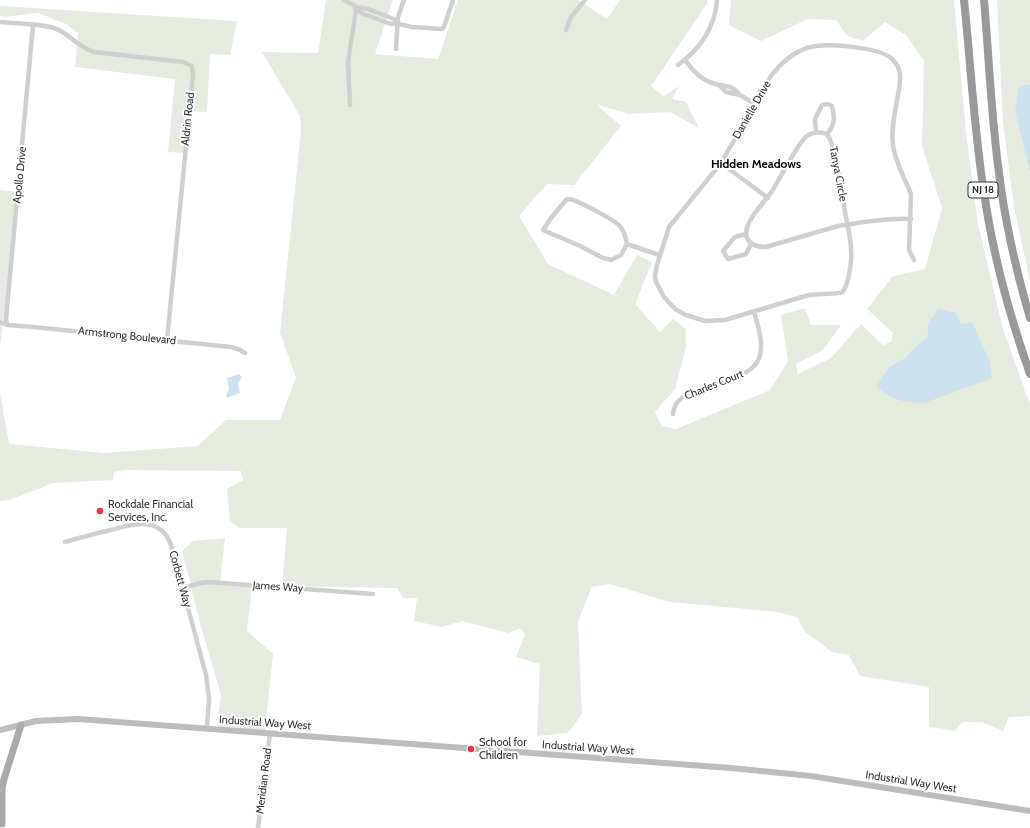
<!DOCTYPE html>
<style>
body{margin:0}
canvas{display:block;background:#fff}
</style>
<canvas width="1030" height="828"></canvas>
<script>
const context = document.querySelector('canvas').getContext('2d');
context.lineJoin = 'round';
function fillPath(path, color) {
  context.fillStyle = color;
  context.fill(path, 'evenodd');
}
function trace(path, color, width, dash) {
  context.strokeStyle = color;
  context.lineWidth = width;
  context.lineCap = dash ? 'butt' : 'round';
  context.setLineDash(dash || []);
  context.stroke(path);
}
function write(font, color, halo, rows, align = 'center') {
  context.font = font + ' Cabin,sans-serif';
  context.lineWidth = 4;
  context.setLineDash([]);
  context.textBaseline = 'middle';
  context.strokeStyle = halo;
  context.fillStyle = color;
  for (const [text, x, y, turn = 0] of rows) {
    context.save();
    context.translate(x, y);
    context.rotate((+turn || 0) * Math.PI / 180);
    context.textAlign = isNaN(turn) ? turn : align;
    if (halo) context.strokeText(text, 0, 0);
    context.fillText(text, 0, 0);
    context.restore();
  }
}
fillPath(new Path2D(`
 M326 0H393L375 54 438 59 458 0H578L607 19 620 0H707V4L651 86 664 96 679 86 672 99 686 102 699 128 670 112 628 114 596 104 621 126 574 185 547 184 519 216 548 264 614 295 637 255 652 262 635 304 660 332 673 319 686 329V347L675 389 655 412 662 426 676 429 770 390 788 361 781 315 805 308 811 325H841L823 350 796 364 798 374 831 358 861 324 883 345 891 342 893 333 867 309 893 276 925 269 942 208 922 146 924 61 906 35 885 22 863 41 847 36 836 20 808 19 761 41 729 25 731 0H954L966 132 978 224 1003 329 1030 404V716L1009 717 1003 731 982 722H962L955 731 929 727V687L860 676 849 655 832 652 804 631 797 617 778 612 670 602 610 584 592 587 578 621 582 714 568 733 537 736 540 664 516 657 525 635 521 628 509 633 462 621 442 627 414 621 417 598H403L397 588 282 586 287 528H239L230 521 227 489 243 480 241 471 125 470 114 472 113 480 53 483 10 500 0 501V392L9 444 104 453 198 446 226 420H280L296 377 280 333 301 131 300 116 262 52 318 53ZM928 324H961L876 384 890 366 905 358 916 346 927 337Z
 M997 0H1030V85L1026 84 1015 112 1030 173V281L1014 207 1003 123Z
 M0 6 237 21 230 55 210 54 207 112 189 111 186 153 168 152 175 79 75 67 78 33 66 24 38 13 4 17 0 16Z
 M0 190 19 192 0 347Z
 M225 538 220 583 252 585 247 631 273 654 265 731 217 728 221 695 200 623 182 551 193 541Z`), '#e5ecde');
fillPath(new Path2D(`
 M1026 84 1030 85V173L1015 112 1018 89Z
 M938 309 956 313 961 324 972 322 990 362 992 378 924 403C907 403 886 400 876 384L890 366 905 358 916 346 927 337 928 324Z
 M239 374 242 377 238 384 240 393 227 398 226 395 229 389 227 378Z`), '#cde1ee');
trace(new Path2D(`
 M344 0 354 5 356 10 348 62 350 105
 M356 7 368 9 394 19 398 24H391L361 13 358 8
 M0 22C18 24 43 23 59 30 72 37 79 47 94 52L183 62 192 66 193 75 167 340
 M398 24 412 27 442 29 444 27 453 0
 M566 30 571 17 585 0
 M396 49 398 17 404 0
 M685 60C692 70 700 79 712 83 726 88 728 82 740 95
 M678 65C700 49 715 27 717 0
 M719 85 726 92 740 95 755 104
 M816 132 815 119 822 105 828 104 832 106C835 118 835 125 827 134
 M721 163 768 198
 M569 199C578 200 614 220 620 226 624 231 626 238 627 244L621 255 611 260 603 258 580 246 543 230 551 218 566 200Z
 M911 219C886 218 863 222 838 226L766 247C759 247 753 246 749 241 737 226 767 201 774 188 780 178 799 141 807 136 814 131 820 132 827 134 839 153 841 189 845 211 847 224 851 238 851 250 852 259 849 286 842 292 838 295 817 293 809 295L725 320 705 321 686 315 675 309 664 297 656 282 655 275 657 265 669 227 721 163 771 76C781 63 792 53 807 48 824 42 877 47 891 58 898 64 901 73 900 82 898 100 890 127 893 145 895 162 905 179 911 194L909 250 914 260
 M746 234 735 237 723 251 728 259 746 254 751 244
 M627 244 659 255
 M0 322 7 325 33 327 231 347 240 350 245 353
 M7 325 6 319 33 25
 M673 414C674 406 676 402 683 397 702 388 742 380 755 365 759 360 761 354 761 348 762 336 757 323 754 312
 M65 542C79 538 93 534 107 531 132 524 162 514 172 548L206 675 209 698 207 728
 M183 588 200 583 208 582 373 594
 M258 828 270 734`), '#cfcfcf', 4.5);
trace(new Path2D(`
 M0 730 36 721 78 719 731 768 811 776 1030 811`), '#bcbcbc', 6);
trace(new Path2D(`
 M2 824V789L4 779 21 725`), '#aaa', 7);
trace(new Path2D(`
 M964 0C971 66 974 133 985 199 994 259 1010 317 1030 374
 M984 0C989 57 991 115 999 173 1005 222 1016 270 1030 318`), '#999', 8);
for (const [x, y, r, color] of [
 [100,511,4,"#eb3340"],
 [471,749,4,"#eb3340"]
]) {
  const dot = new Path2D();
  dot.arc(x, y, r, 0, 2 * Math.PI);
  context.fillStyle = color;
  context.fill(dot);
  trace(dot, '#fff', 1.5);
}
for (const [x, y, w] of [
 [983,190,30]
]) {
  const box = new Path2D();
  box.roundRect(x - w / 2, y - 8, w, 16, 3);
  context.fillStyle = '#fff';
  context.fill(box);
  trace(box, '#323232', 1);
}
write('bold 10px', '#323232', null, [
 ["NJ 18",983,190]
]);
write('11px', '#323232', '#fff', [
 ["Danielle Drive",752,110,-60],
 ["Aldrin Road",188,119,-84],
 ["Tanya Circle",838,174,79],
 ["Apollo Drive",20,175,-84],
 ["Armstrong Boulevard",127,336,6],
 ["Charles Court",714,385,-22],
 ["Corbett Way",180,579,75],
 ["James Way",278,587,4],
 ["Industrial Way West",265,723,4],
 ["Industrial Way West",588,748,4],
 ["Meridian Road",264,781,-83],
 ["Industrial Way West",911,782,9]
]);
write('11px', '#323232', '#fff', [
 ["Rockdale Financial",108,505],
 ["Services, Inc.",108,518],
 ["School for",479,743],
 ["Children",479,756]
], 'left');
write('bold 12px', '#000', '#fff', [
 ["Hidden Meadows",756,164]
]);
</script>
